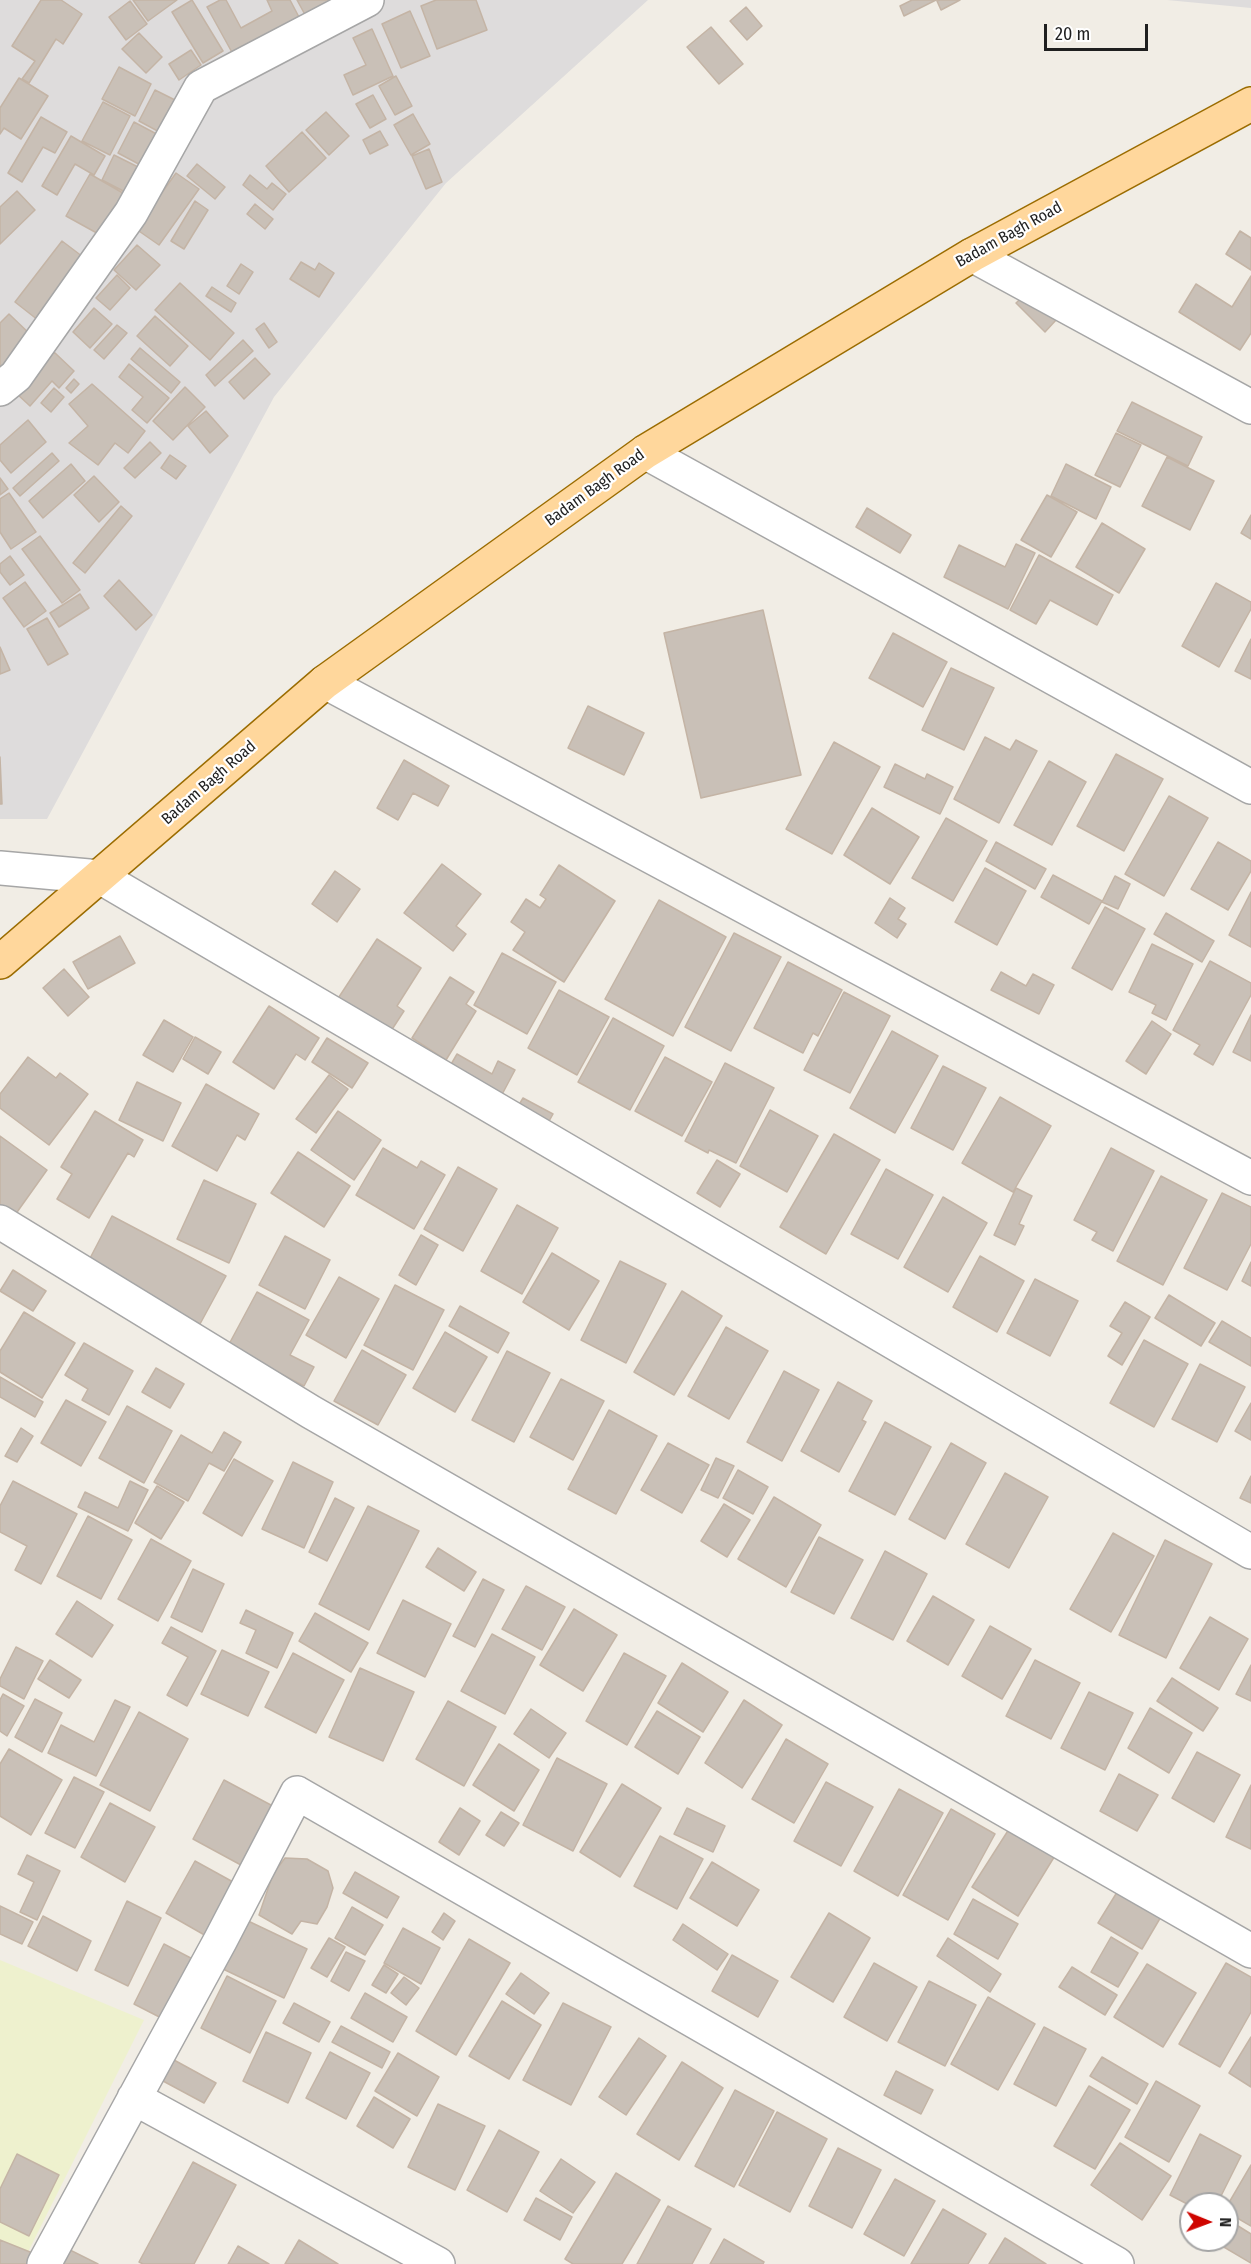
<!DOCTYPE html>
<style>
body{margin:0}
#map{position:relative;width:1251px;height:2264px;overflow:hidden;background:#f1ede5;font-family:"Fira Sans Condensed",sans-serif}
canvas{display:block}
.north{position:absolute;left:1179px;top:2192px;width:60px;height:60px;box-sizing:border-box;background:#fff;border:2px solid #a5a5a5;border-radius:50%;rotate:91deg;font-size:16px;font-weight:700;line-height:24px;text-align:center;color:#1f1f1f}
.north::after{content:'';display:block;margin:auto;width:21px;height:27px;background:#cf0500;clip-path:polygon(50% 0,100% 100%,50% 72%,0 100%)}
.scale{position:absolute;left:1044px;top:24px;width:104px;height:27px;box-sizing:border-box;border:3px solid #1f1f1f;border-top:0;padding-left:8px;font-size:18px;line-height:21px;white-space:nowrap;color:#1f1f1f;-webkit-text-stroke:4px #fff;paint-order:stroke}
</style>
<div id="map">
<canvas width="1251" height="2264"></canvas>
<div class="north">N</div>
<div class="scale">20 m</div>
</div>
<script>
const context = document.querySelector('canvas').getContext('2d');
context.lineJoin = 'round';
function fillPath(path, color) {
  context.fillStyle = color;
  context.fill(path, 'evenodd');
}
function trace(path, color, width, dash) {
  context.strokeStyle = color;
  context.lineWidth = width;
  context.lineCap = dash ? 'butt' : 'round';
  context.setLineDash(dash || []);
  context.stroke(path);
}
function write(font, color, halo, rows, align = 'center') {
  context.font = font + ' "Fira Sans Condensed",sans-serif';
  context.lineWidth = 4.5;
  context.setLineDash([]);
  context.textBaseline = 'middle';
  context.strokeStyle = halo;
  context.fillStyle = color;
  for (const [text, x, y, turn = 0] of rows) {
    context.save();
    context.translate(x, y);
    context.rotate((+turn || 0) * Math.PI / 180);
    context.textAlign = isNaN(turn) ? turn : align;
    if (halo) context.strokeText(text, 0, 0);
    context.fillText(text, 0, 0);
    context.restore();
  }
}
fillPath(new Path2D(`
 M0 0H648L446 183 274 397 47 819H0Z
 M1167 0H1251V8Z`), '#dedcdc');
fillPath(new Path2D(`
 M0 1960 144 2020 22 2264H0Z`), '#eef1ce');
const building = new Path2D(`
 M41 0H61L82 14 63 44 56 39 29 83 22 79 35 61 12 46Z
 M133 0H177L148 21Z
 M192 0 223 51 203 63 172 12Z
 M220 0H226L241 28 272 11 267 0H290L300 19 234 56 207 7Z
 M297 0H349L309 22Z
 M436 0H476L487 30 437 49 421 6Z
 M912 0H936L904 16 900 6Z
 M940 0H960L941 10 937 1Z
 M130 1 147 24 126 40 109 17Z
 M746 7 762 26 747 40 730 21Z
 M410 11 430 56 401 68 382 24Z
 M711 27 743 64 719 84 687 47Z
 M372 29 393 76 353 95 344 75 366 65 353 38Z
 M139 33 162 57 146 73 122 49Z
 M191 50 201 65 179 80 169 64Z
 M119 67 151 84 135 116 102 99Z
 M396 76 412 106 395 115 379 86Z
 M19 78 48 96 21 139 4 128 0 134V108Z
 M155 90 181 103 165 135 139 121Z
 M373 95 386 119 370 128 356 104Z
 M103 102 130 116 110 155 82 141Z
 M326 112 349 136 329 155 306 130Z
 M413 114 430 144 411 155 394 125Z
 M41 117 67 132 55 153 43 147 22 182 8 173Z
 M134 122 164 138 148 169 118 153Z
 M380 131 388 145 370 154 363 140Z
 M302 132 326 158 289 192 266 166Z
 M71 136 105 156 94 175 75 164 57 195 42 186Z
 M429 149 442 182 426 189 412 156Z
 M114 155 144 170 131 195 102 180Z
 M197 164 225 187 215 199 187 176Z
 M176 173 199 189 159 245 136 229Z
 M90 174 128 196 104 237 66 216Z
 M250 175 267 189 272 183 286 194 273 210 243 185Z
 M17 191 35 210 0 244V207Z
 M195 201 208 210 184 249 171 241Z
 M255 204 273 219 265 229 247 214Z
 M1240 231 1251 238V270L1226 254Z
 M62 241 91 263 43 324 15 302Z
 M137 245 160 265 136 290 114 270Z
 M301 262 315 270 319 263 334 273 319 297 290 279Z
 M241 264 253 272 239 294 227 286Z
 M117 275 130 288 110 310 96 298Z
 M1251 276V333L1240 350 1179 312 1196 284 1232 307Z
 M180 283 234 333 210 360 155 310Z
 M212 287 236 303 231 312 206 296Z
 M1029 291 1057 319 1045 332 1016 303Z
 M94 308 112 324 90 348 73 332Z
 M9 314 32 336 0 370V323Z
 M155 316 188 346 170 366 137 336Z
 M264 323 277 342 269 348 256 329Z
 M117 325 127 333 104 359 94 350Z
 M243 340 253 351 215 386 206 375Z
 M140 348 180 382 171 393 131 359Z
 M54 352 74 371 59 388 52 381 30 406 16 393Z
 M255 358 270 374 244 399 229 382Z
 M129 364 169 398 147 423 132 410 143 397 119 377Z
 M74 379 79 384 71 393 66 388Z
 M92 384 145 431 128 453 115 443 98 465 69 443 88 426 69 404Z
 M185 387 205 407 173 440 153 421Z
 M54 388 64 397 51 412 41 403Z
 M1132 402 1202 437 1188 466 1117 431Z
 M206 411 228 436 210 453 188 426Z
 M28 420 46 442 11 473 0 460V445Z
 M1116 433 1141 445 1120 487 1095 475Z
 M150 442 161 453 135 478 124 468Z
 M52 453 59 461 20 496 13 488Z
 M170 455 186 466 176 479 161 468Z
 M1167 457 1214 481 1190 530 1142 506Z
 M71 464 85 481 43 518 29 501Z
 M1066 464 1111 487 1096 519 1051 496Z
 M94 476 119 502 99 522 74 495Z
 M0 478 8 489 0 495Z
 M9 493 36 532 11 549 0 532V499Z
 M1047 495 1077 512 1051 557 1021 540Z
 M121 506 132 516 85 573 73 563Z
 M867 508 911 535 900 553 856 527Z
 M1251 515V539L1241 533Z
 M1102 523 1145 549 1119 593 1076 567Z
 M40 536 80 590 62 603 22 549Z
 M1016 544 1035 553 1008 609 944 577 959 545 1005 567Z
 M1039 555 1113 595 1097 625 1050 600 1036 624 1010 610Z
 M10 556 24 575 10 585 0 572V564Z
 M119 580 152 615 136 630 104 596Z
 M25 582 46 611 24 627 3 598Z
 M1216 583 1251 602V609L1219 667 1182 646Z
 M80 594 89 608 59 627 50 613Z
 M763 610 801 775 701 798 664 633Z
 M47 618 68 654 48 665 27 629Z
 M893 633 947 662 923 707 869 678Z
 M1251 639V679L1235 671Z
 M0 647 10 670 0 674Z
 M951 668 994 688 964 750 922 730Z
 M588 706 644 733 624 775 568 748Z
 M985 737 1010 750 1016 740 1037 751 999 823 954 799Z
 M834 742 880 767 832 854 786 829Z
 M1116 754 1163 779 1124 851 1077 826Z
 M0 757 2 804H0Z
 M404 760 449 786 438 806 413 793 398 820 377 808Z
 M1049 761 1086 782 1052 845 1014 825Z
 M895 764 925 779 927 774 953 787 940 814 884 787Z
 M1169 796 1208 818 1164 896 1125 874Z
 M872 808 919 837 890 884 844 855Z
 M946 818 987 841 953 901 912 878Z
 M996 842 1046 869 1035 889 986 861Z
 M1218 842 1251 861V871L1228 910 1191 889Z
 M442 864 481 894 456 926 466 934 453 951 404 913Z
 M559 865 615 901 564 982 513 950 525 932 511 922 526 899 540 908 546 899 540 895Z
 M985 868 1026 891 997 945 955 922Z
 M335 871 360 889 337 922 312 904Z
 M1053 875 1102 901 1089 924 1041 897Z
 M1115 876 1130 884 1118 909 1102 902Z
 M1251 892V947L1229 935Z
 M890 898 905 908 898 919 906 924 897 938 875 923Z
 M659 900 726 937 673 1036 605 999Z
 M1105 907 1145 929 1112 990 1072 968Z
 M1166 913 1214 941 1202 962 1154 934Z
 M734 933 781 957 731 1051 685 1027Z
 M120 936 135 963 88 989 73 962Z
 M377 939 421 968 397 1006 404 1011 389 1034 337 1000Z
 M1152 944 1193 964 1166 1020 1152 1013 1156 1005 1129 992Z
 M502 953 556 982 527 1034 474 1005Z
 M1210 961 1251 983V995L1213 1065 1194 1054 1200 1045 1173 1030Z
 M788 962 842 990 818 1036 813 1033 803 1053 754 1028Z
 M64 969 89 997 68 1016 43 988Z
 M1001 972 1026 986 1033 974 1054 985 1039 1014 991 990Z
 M450 977 474 992 466 1004 476 1011 446 1060 412 1038Z
 M559 990 609 1017 577 1075 528 1048Z
 M844 992 890 1016 850 1093 804 1070Z
 M269 1006 319 1038 305 1060 296 1054 274 1089 233 1062Z
 M1251 1015V1061L1233 1052Z
 M613 1018 664 1046 630 1110 578 1082Z
 M164 1020 193 1037 173 1072 143 1055Z
 M1152 1021 1171 1034 1146 1074 1126 1061Z
 M892 1031 938 1056 895 1133 850 1108Z
 M195 1037 221 1052 208 1074 183 1059Z
 M327 1038 368 1063 352 1088 312 1062Z
 M457 1054 492 1074 498 1061 515 1070 498 1102 446 1073Z
 M28 1057 56 1078 60 1073 88 1094 49 1145 0 1108V1094Z
 M665 1057 712 1082 682 1136 635 1111Z
 M725 1063 774 1088 736 1163 709 1150 708 1153 685 1141Z
 M943 1066 986 1088 953 1150 911 1128Z
 M329 1075 348 1089 316 1133 296 1119Z
 M137 1082 181 1103 163 1141 119 1120Z
 M206 1084 259 1114 245 1140 237 1135 217 1171 172 1146Z
 M1000 1097 1051 1126 1013 1192 962 1163Z
 M523 1098 553 1114 543 1132 513 1115Z
 M770 1110 818 1136 787 1192 740 1166Z
 M95 1111 143 1140 134 1157 128 1153 89 1218 57 1199 72 1174 61 1167Z
 M338 1111 381 1140 354 1180 311 1150Z
 M834 1134 880 1160 826 1254 780 1227Z
 M0 1136 47 1170 10 1222 0 1215Z
 M383 1148 417 1168 421 1161 445 1175 414 1229 356 1195Z
 M1111 1148 1154 1171 1113 1251 1092 1240 1097 1232 1074 1220Z
 M298 1152 350 1186 324 1227 271 1193Z
 M717 1160 740 1174 720 1207 697 1193Z
 M458 1167 497 1189 463 1251 424 1229Z
 M886 1169 933 1195 898 1259 851 1234Z
 M1161 1176 1207 1200 1163 1285 1117 1261Z
 M204 1180 256 1204 229 1263 177 1239Z
 M1016 1188 1032 1196 1019 1224 1024 1226 1015 1245 994 1235Z
 M1222 1193 1251 1207V1244L1227 1290 1184 1268Z
 M943 1197 987 1223 948 1292 904 1267Z
 M517 1205 558 1228 522 1294 481 1271Z
 M112 1216 226 1276 200 1324 87 1264Z
 M421 1235 438 1245 416 1285 399 1275Z
 M285 1236 330 1260 305 1309 259 1285Z
 M552 1253 599 1281 569 1330 523 1302Z
 M980 1256 1024 1281 997 1332 953 1307Z
 M620 1261 666 1284 626 1363 581 1340Z
 M1251 1262V1286L1242 1281Z
 M13 1270 46 1291 33 1311 0 1291Z
 M339 1277 379 1299 346 1358 306 1335Z
 M1035 1279 1078 1301 1050 1356 1007 1333Z
 M395 1285 444 1310 413 1370 364 1345Z
 M682 1291 722 1316 674 1395 634 1372Z
 M257 1292 309 1320 290 1355 314 1367 304 1386 228 1346Z
 M1169 1295 1215 1323 1201 1346 1155 1318Z
 M1125 1302 1150 1317 1122 1365 1108 1356 1122 1333 1110 1326Z
 M460 1306 509 1333 498 1353 449 1326Z
 M24 1312 75 1343 42 1398 0 1372V1351Z
 M1222 1321 1251 1338V1366L1209 1342Z
 M726 1327 768 1351 729 1419 688 1396Z
 M445 1332 487 1357 455 1412 413 1388Z
 M1144 1340 1188 1364 1154 1427 1110 1403Z
 M84 1343 133 1371 109 1415 82 1400 88 1389 65 1375Z
 M362 1350 406 1375 378 1425 334 1401Z
 M507 1351 550 1373 514 1442 472 1420Z
 M1200 1364 1245 1387 1217 1442 1172 1419Z
 M156 1368 184 1384 170 1408 142 1392Z
 M784 1371 819 1390 782 1461 747 1442Z
 M0 1377 43 1402 35 1417 0 1397Z
 M561 1379 604 1401 573 1460 530 1437Z
 M838 1382 872 1401 862 1420 866 1422 839 1472 801 1451Z
 M66 1400 106 1422 81 1466 41 1443Z
 M1251 1403V1440L1235 1431Z
 M127 1406 172 1431 144 1483 99 1458Z
 M609 1410 657 1436 616 1514 568 1489Z
 M885 1422 931 1447 895 1515 849 1491Z
 M21 1428 33 1436 17 1462 5 1456Z
 M224 1432 241 1442 224 1471 209 1463 188 1501 154 1482 181 1435 212 1453Z
 M668 1443 709 1465 682 1513 641 1490Z
 M951 1443 986 1463 945 1539 909 1519Z
 M716 1458 734 1466 718 1498 701 1490Z
 M234 1459 273 1481 242 1536 203 1513Z
 M293 1462 333 1482 304 1548 262 1529Z
 M738 1470 768 1487 753 1514 723 1498Z
 M1005 1473 1048 1497 1009 1568 966 1544Z
 M1251 1476V1503L1240 1498Z
 M13 1481 77 1514 41 1584 15 1570 27 1546 0 1532V1506Z
 M130 1481 148 1490 128 1531 78 1507 85 1492 118 1508Z
 M157 1486 184 1502 161 1539 135 1523Z
 M774 1497 821 1525 786 1587 738 1559Z
 M335 1498 354 1508 327 1561 309 1552Z
 M724 1504 750 1520 727 1557 701 1541Z
 M368 1506 419 1531 369 1630 319 1604Z
 M88 1516 132 1540 101 1599 57 1576Z
 M1113 1533 1154 1556 1111 1632 1070 1609Z
 M819 1537 863 1560 834 1614 791 1592Z
 M151 1539 191 1561 158 1621 118 1599Z
 M1165 1540 1212 1564 1166 1658 1119 1635Z
 M438 1548 476 1572 464 1591 426 1567Z
 M885 1551 927 1574 893 1640 851 1618Z
 M193 1569 224 1584 202 1632 171 1617Z
 M483 1579 504 1590 475 1647 453 1636Z
 M526 1586 565 1607 542 1650 502 1629Z
 M933 1596 974 1620 948 1665 907 1641Z
 M403 1600 451 1624 425 1677 377 1653Z
 M77 1601 113 1625 92 1657 56 1634Z
 M574 1609 617 1635 583 1691 540 1665Z
 M246 1610 293 1633 277 1668 246 1653 256 1630 240 1623Z
 M315 1613 368 1643 351 1672 299 1641Z
 M1210 1617 1248 1639 1219 1690 1180 1668Z
 M990 1626 1031 1649 1002 1699 962 1676Z
 M171 1627 216 1651 187 1706 167 1695 188 1657 162 1643Z
 M492 1634 535 1657 505 1714 461 1691Z
 M16 1647 43 1661 24 1699 0 1686V1679Z
 M222 1650 269 1672 248 1716 201 1694Z
 M293 1653 344 1680 316 1733 265 1707Z
 M624 1653 666 1676 627 1745 586 1721Z
 M50 1660 81 1680 69 1698 38 1679Z
 M1035 1660 1080 1683 1051 1739 1006 1716Z
 M682 1663 728 1692 703 1732 658 1703Z
 M1251 1665V1701L1236 1694Z
 M360 1668 414 1692 383 1761 329 1737Z
 M1172 1678 1218 1708 1203 1731 1157 1701Z
 M1089 1692 1133 1713 1105 1770 1061 1748Z
 M3 1694 24 1706 7 1736 0 1731V1700Z
 M35 1699 62 1713 42 1752 15 1737Z
 M115 1700 130 1707 96 1776 48 1753 61 1725 94 1742Z
 M744 1700 782 1725 742 1788 705 1763Z
 M448 1701 496 1727 464 1786 416 1759Z
 M1150 1708 1192 1733 1169 1773 1128 1748Z
 M531 1709 566 1733 549 1758 514 1734Z
 M657 1711 700 1737 678 1774 635 1747Z
 M139 1712 188 1739 150 1811 100 1785Z
 M786 1739 828 1764 794 1823 752 1799Z
 M499 1744 539 1770 514 1811 473 1785Z
 M9 1749 62 1780 31 1835 0 1816V1764Z
 M1197 1752 1240 1775 1214 1822 1172 1798Z
 M557 1758 607 1784 573 1851 523 1825Z
 M1119 1774 1158 1795 1137 1831 1100 1811Z
 M74 1777 104 1792 75 1848 45 1833Z
 M224 1780 284 1812 252 1871 193 1839Z
 M826 1782 873 1807 841 1866 794 1841Z
 M622 1784 661 1808 620 1877 580 1852Z
 M1251 1785V1849L1226 1837Z
 M899 1789 943 1813 898 1896 854 1871Z
 M110 1803 155 1827 125 1882 81 1857Z
 M460 1808 480 1821 459 1855 439 1842Z
 M687 1808 725 1826 713 1852 674 1834Z
 M951 1809 995 1834 948 1920 903 1895Z
 M501 1812 519 1823 504 1846 486 1835Z
 M1011 1826 1056 1854 1018 1916 972 1887Z
 M660 1836 703 1859 677 1909 634 1886Z
 M27 1855 60 1871 37 1920 20 1912 34 1882 18 1874Z
 M285 1858 307 1859 328 1871 333 1888 327 1907 317 1924 301 1921 292 1934 259 1915 273 1874Z
 M195 1861 244 1888 215 1941 166 1913Z
 M712 1862 759 1890 737 1926 690 1898Z
 M355 1872 399 1897 387 1918 343 1893Z
 M1119 1889 1162 1915 1142 1949 1098 1923Z
 M973 1899 1018 1924 998 1959 954 1934Z
 M127 1901 161 1918 128 1986 95 1970Z
 M0 1906 33 1922 22 1944 0 1934Z
 M352 1907 383 1925 365 1955 335 1938Z
 M444 1913 455 1921 443 1940 432 1932Z
 M829 1913 870 1938 833 2002 791 1977Z
 M43 1916 91 1941 77 1971 28 1946Z
 M246 1920 307 1949 284 1998 223 1969Z
 M683 1924 728 1954 717 1970 673 1940Z
 M403 1928 440 1948 421 1984 384 1963Z
 M1111 1937 1138 1953 1118 1987 1091 1972Z
 M329 1938 345 1947 327 1977 311 1968Z
 M948 1938 1001 1974 990 1992 937 1956Z
 M469 1939 510 1963 456 2055 416 2031Z
 M164 1944 204 1965 173 2024 134 2004Z
 M346 1952 365 1961 349 1991 331 1981Z
 M732 1955 778 1981 758 2017 712 1991Z
 M874 1963 917 1987 887 2041 844 2017Z
 M1226 1963 1251 1977V2012L1220 2067 1179 2044Z
 M1147 1964 1196 1993 1163 2047 1114 2017Z
 M384 1965 398 1974 386 1993 372 1985Z
 M1072 1967 1117 1995 1105 2015 1059 1987Z
 M521 1973 549 1993 534 2014 506 1994Z
 M227 1976 276 2001 250 2053 201 2028Z
 M404 1977 419 1988 406 2005 391 1993Z
 M929 1981 976 2005 945 2066 898 2042Z
 M365 1993 407 2017 393 2042 351 2018Z
 M988 1997 1035 2024 998 2090 951 2064Z
 M502 2001 541 2025 509 2079 469 2056Z
 M294 2003 330 2022 319 2042 283 2023Z
 M563 2003 611 2027 571 2105 523 2080Z
 M341 2026 390 2052 382 2068 332 2042Z
 M1044 2027 1086 2049 1056 2106 1014 2084Z
 M266 2032 311 2053 288 2103 243 2081Z
 M1251 2037V2087L1229 2073Z
 M639 2038 666 2056 626 2115 599 2097Z
 M330 2052 370 2073 346 2119 306 2098Z
 M398 2053 439 2077 417 2116 375 2091Z
 M1102 2057 1148 2084 1137 2104 1090 2076Z
 M174 2060 216 2083 204 2103 163 2081Z
 M682 2062 723 2088 679 2160 637 2134Z
 M896 2071 933 2090 921 2114 884 2095Z
 M1156 2081 1200 2106 1169 2162 1125 2137Z
 M1089 2086 1130 2110 1095 2169 1054 2146Z
 M735 2090 774 2111 734 2187 695 2166Z
 M374 2097 410 2119 393 2148 357 2126Z
 M438 2104 485 2126 455 2190 408 2167Z
 M777 2112 827 2139 790 2212 739 2185Z
 M499 2130 539 2152 507 2212 467 2190Z
 M1200 2134 1241 2156 1217 2204H1191V2206L1170 2195Z
 M1120 2143 1171 2176 1142 2220 1091 2185Z
 M838 2148 881 2170 852 2228 809 2206Z
 M17 2154 59 2175 29 2236 0 2222V2189Z
 M561 2159 595 2182 573 2213 540 2191Z
 M193 2162 236 2185 194 2264H143L139 2262Z
 M1251 2165V2226L1227 2212V2206Z
 M616 2173 660 2200 622 2264H573L565 2259Z
 M895 2179 935 2201 904 2256 864 2234Z
 M536 2198 572 2217 560 2240 524 2220Z
 M668 2206 711 2229 692 2264H637Z
 M943 2209 986 2234 968 2264H911Z
 M1227 2219 1251 2234V2263L1212 2240H1227Z
 M1005 2238 1046 2264H989Z
 M724 2239 764 2262 763 2264H710Z
 M0 2240 40 2256 37 2264H0Z
 M299 2240 338 2264H285Z
 M62 2246 98 2264H54Z
 M238 2246 269 2264H228Z`);
fillPath(building, '#c9c0b7');
trace(building, '#c4b4a5', 1.5);
const minor = new Path2D(`
 M972 255 1251 407
 M0 389 16 376 131 213 201 87 367 0
 M645 452 1251 787
 M325 682 1251 1178
 M0 868 100 877 1251 1552
 M0 1222 311 1412 1251 1951
 M134 2098 438 2264
 M44 2264 220 1941 297 1793 1117 2264`);
const primary = new Path2D(`
 M0 962 325 682 645 452 972 255 1251 104`);
trace(minor, '#a6a6a6', 36);
trace(primary, '#9b6c00', 36);
trace(minor, '#fff', 33);
trace(primary, '#ffd79c', 33);
write('16px', '#1f1f1f', '#fff', [
 ["Badam Bagh Road",1009,235,-29],
 ["Badam Bagh Road",595,488,-36],
 ["Badam Bagh Road",209,783,-41]
]);
</script>
